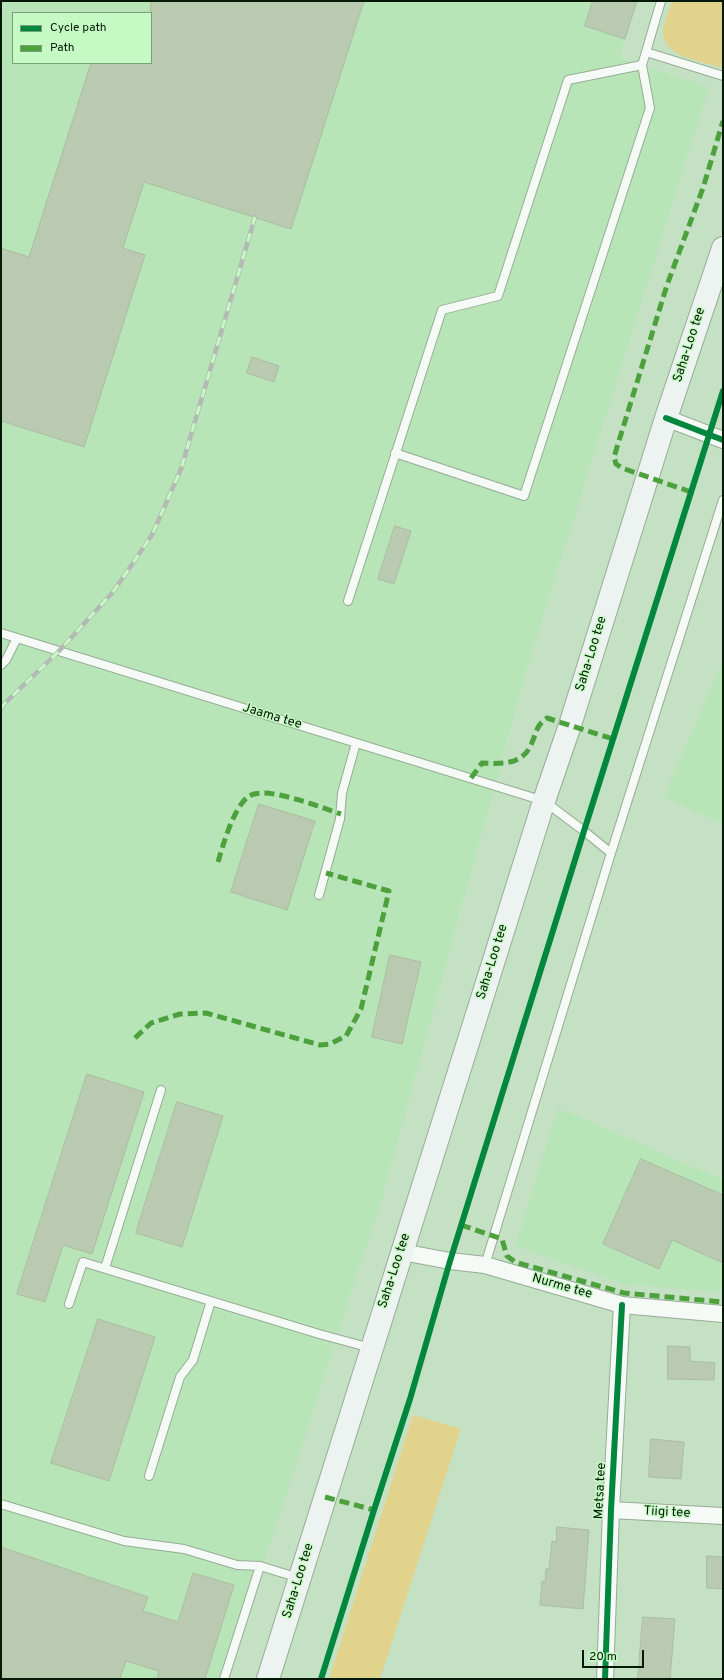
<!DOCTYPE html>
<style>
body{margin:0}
#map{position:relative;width:724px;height:1680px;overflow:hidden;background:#c5e1c4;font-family:Overpass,sans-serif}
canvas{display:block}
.frame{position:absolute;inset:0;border:2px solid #061906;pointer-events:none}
.legend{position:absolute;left:12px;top:12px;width:140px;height:52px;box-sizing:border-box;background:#c6fac4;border:1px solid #79a078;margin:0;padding:5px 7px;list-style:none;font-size:12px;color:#061906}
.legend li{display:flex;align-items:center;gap:8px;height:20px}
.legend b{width:20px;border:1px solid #79a078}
.scale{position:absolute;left:582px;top:1650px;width:62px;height:18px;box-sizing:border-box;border:2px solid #061906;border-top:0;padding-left:5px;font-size:12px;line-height:14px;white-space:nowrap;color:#061906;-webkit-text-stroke:3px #c6fac4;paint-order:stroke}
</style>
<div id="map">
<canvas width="724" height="1680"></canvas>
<div class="frame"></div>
<ul class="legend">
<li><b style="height:5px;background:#00873e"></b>Cycle path</li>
<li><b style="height:5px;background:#4ca13d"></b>Path</li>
</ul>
<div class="scale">20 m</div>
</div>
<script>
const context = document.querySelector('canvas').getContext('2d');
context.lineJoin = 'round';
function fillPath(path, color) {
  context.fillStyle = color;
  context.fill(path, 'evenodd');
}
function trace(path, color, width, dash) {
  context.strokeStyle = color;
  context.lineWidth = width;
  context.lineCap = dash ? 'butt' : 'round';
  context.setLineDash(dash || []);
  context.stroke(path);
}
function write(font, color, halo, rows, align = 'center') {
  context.font = font + ' Overpass,sans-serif';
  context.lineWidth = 3;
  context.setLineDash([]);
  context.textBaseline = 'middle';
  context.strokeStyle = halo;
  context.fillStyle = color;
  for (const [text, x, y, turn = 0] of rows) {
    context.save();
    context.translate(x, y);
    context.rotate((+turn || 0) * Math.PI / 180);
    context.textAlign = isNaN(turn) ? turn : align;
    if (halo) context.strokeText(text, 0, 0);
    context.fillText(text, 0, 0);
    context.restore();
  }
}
fillPath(new Path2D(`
 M1 1H637L625 39 620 58 709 87 530 658 383 1195 226 1679H1ZM13 13H151V63H13Z
 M723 660V824L664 797Z
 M558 1108 723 1180V1292L625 1284 515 1246Z`), '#b8e5b7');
fillPath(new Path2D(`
 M672 1H723V68C704 62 664 57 663 34 662 26 670 9 672 1Z
 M413 1415 461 1429 380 1679H329Z`), '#e1d38c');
const building = new Path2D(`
 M151 1H364L291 229 144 182 123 248 145 255 84 447 1 421V248L29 257 91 63H151Z
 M593 1H637L625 39 585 26Z
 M252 357 279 366 274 382 247 373Z
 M395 526 411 531 394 584 378 579Z
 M259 804 315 821 287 910 231 892Z
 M390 955 421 962 402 1044 372 1037Z
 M87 1074 144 1092 92 1254 63 1245 45 1302 17 1294Z
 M177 1102 223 1116 182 1247 136 1233Z
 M641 1159 723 1195V1263L672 1240 659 1269 603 1244Z
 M98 1319 155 1337 109 1481 51 1463Z
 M668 1346 690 1347V1361L715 1363 714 1380 668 1379Z
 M651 1439 684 1442 681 1479 649 1477Z
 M557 1527 589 1530 583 1609 540 1605 542 1581 545 1582 546 1569H549L552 1541 556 1542Z
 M1 1547 148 1597 143 1611 178 1622 193 1573 234 1585 205 1679H157L159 1671 126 1661 120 1679H1Z
 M707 1556 723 1557V1589L707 1588Z
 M643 1617 675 1619 670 1679H638Z`);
fillPath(building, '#b9cab1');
trace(building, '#abbca2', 1);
const service = new Path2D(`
 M661 1 646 52 723 76
 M395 453 524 496 650 108 642 65 646 52
 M348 601 442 310 498 296 568 80 642 65
 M1 633 544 801 584 831 611 853
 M1 665 6 660 17 638
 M319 895 340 819 342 793 356 743
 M485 1265 611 853 723 500
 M105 1268 161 1090
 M69 1304 83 1262 319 1334 371 1348
 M149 1476 180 1377 193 1360 211 1301
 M1 1504 124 1541 184 1549 237 1565 260 1566
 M224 1679 260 1566 299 1578`);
const minor = new Path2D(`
 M666 418 723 440
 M402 1252 450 1261 485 1265 622 1305 723 1314
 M611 1510 723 1516
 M605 1679 611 1510 622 1305`);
const secondary = new Path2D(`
 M268 1679 544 801 570 725 666 418 723 248`);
trace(service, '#96ac95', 10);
trace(minor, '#96ac95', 18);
trace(secondary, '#96ac95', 24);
trace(service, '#f6faf6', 8);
trace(minor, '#f6faf6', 16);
trace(secondary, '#edf3f1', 22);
const rail = new Path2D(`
 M1 709 4 704 59 651 113 592 152 535 181 469 255 217`);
trace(rail, '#b3bab3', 4.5);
trace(rail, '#c6fac4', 3, [9]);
trace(new Path2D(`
 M691 492 622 468 616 464 614 457 667 285 703 188 723 121
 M471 778 482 763C501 764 522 765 531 745 536 734 536 725 547 718L613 739
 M218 862C223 845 234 806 249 796 266 785 322 808 341 814
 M135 1038 151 1023 180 1014 206 1013 320 1045 330 1044 346 1036 361 1009 389 891 326 873
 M461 1225 502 1239 507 1256 515 1262 624 1293 723 1302
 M325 1497 374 1510`), '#4ca13d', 5, [10, 5]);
trace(new Path2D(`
 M666 418 723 440
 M321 1679 374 1510 410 1399 450 1261 584 831 723 391
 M605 1679 611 1510 622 1305`), '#00873e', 6);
write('13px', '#061906', '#c6fac4', [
 ["Saha-Loo tee",690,345,-72],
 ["Saha-Loo tee",592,654,-73],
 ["Jaama tee",272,717,17],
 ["Saha-Loo tee",493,962,-73],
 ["Saha-Loo tee",395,1271,-72],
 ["Nurme tee",562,1287,16],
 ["Metsa tee",601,1491,-87],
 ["Tiigi tee",667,1513,3],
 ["Saha-Loo tee",299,1581,-73]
]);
</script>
